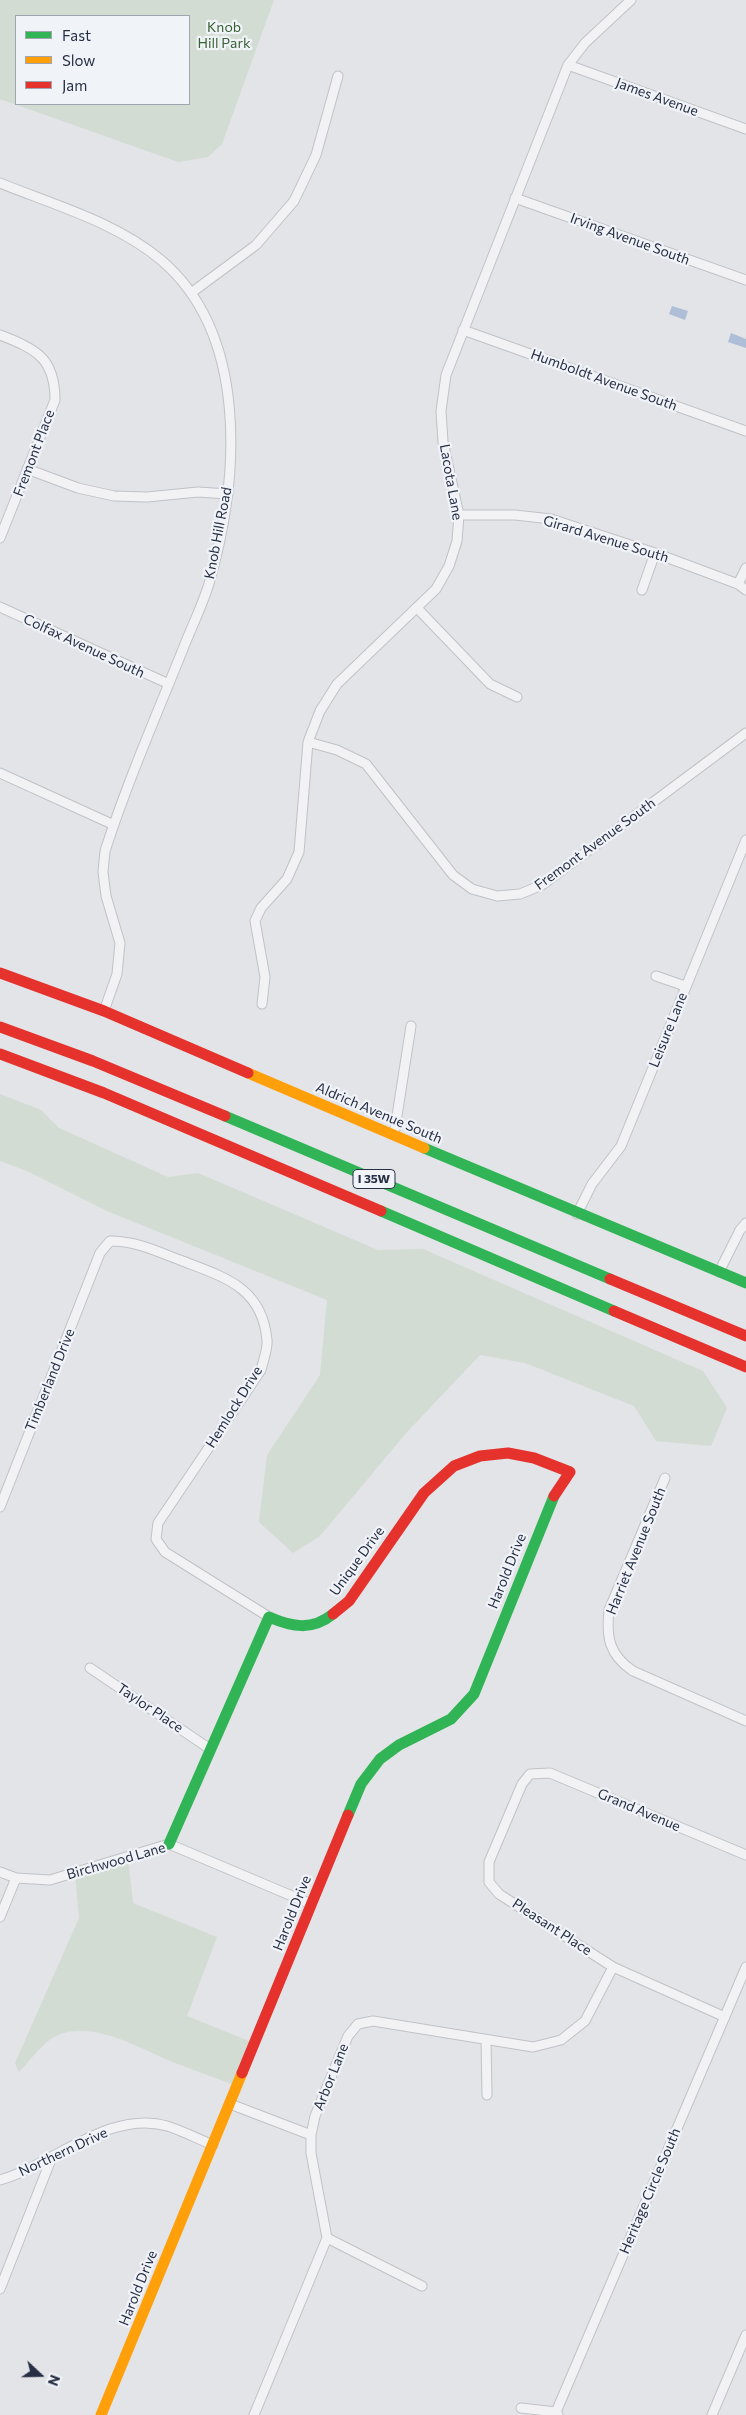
<!DOCTYPE html>
<style>
body{margin:0}
#map{position:relative;width:746px;height:2415px;overflow:hidden;background:#e2e4e8;font-family:Commissioner,sans-serif}
canvas{display:block}
.legend{position:absolute;left:15px;top:15px;width:175px;height:90px;box-sizing:border-box;background:#f0f3f8;border:1px solid #a0a5b0;margin:0;padding:6px 9px;list-style:none;font-size:15px;color:#272f44}
.legend li{display:flex;align-items:center;gap:10px;height:25px}
.legend b{width:25px;border:1px solid #a0a5b0}
.north{position:absolute;left:15px;top:2350px;width:50px;height:50px;-webkit-text-stroke:4px #f0f3f8;paint-order:stroke;rotate:111deg;font-size:14px;font-weight:700;line-height:20px;text-align:center;color:#272f44}
.north::after{content:'';display:block;margin:auto;width:18px;height:22px;background:#272f44;clip-path:polygon(50% 0,100% 100%,50% 72%,0 100%)}
</style>
<div id="map">
<canvas width="746" height="2415"></canvas>
<ul class="legend">
<li><b style="height:6px;background:#30b455"></b>Fast</li>
<li><b style="height:6px;background:#ff9f0a"></b>Slow</li>
<li><b style="height:6px;background:#e5322d"></b>Jam</li>
</ul>
<div class="north">N</div>
</div>
<script>
const context = document.querySelector('canvas').getContext('2d');
context.lineJoin = 'round';
function fillPath(path, color) {
  context.fillStyle = color;
  context.fill(path, 'evenodd');
}
function trace(path, color, width, dash) {
  context.strokeStyle = color;
  context.lineWidth = width;
  context.lineCap = dash ? 'butt' : 'round';
  context.setLineDash(dash || []);
  context.stroke(path);
}
function write(font, color, halo, rows, align = 'center') {
  context.font = font + ' Commissioner,sans-serif';
  context.lineWidth = 4.5;
  context.setLineDash([]);
  context.textBaseline = 'middle';
  context.strokeStyle = halo;
  context.fillStyle = color;
  for (const [text, x, y, turn = 0] of rows) {
    context.save();
    context.translate(x, y);
    context.rotate((+turn || 0) * Math.PI / 180);
    context.textAlign = isNaN(turn) ? turn : align;
    if (halo) context.strokeText(text, 0, 0);
    context.fillText(text, 0, 0);
    context.restore();
  }
}
fillPath(new Path2D(`
 M0 0H274L222 144 208 157 178 162 0 99ZM16 16H189V104H16Z
 M0 1094 41 1110 59 1128 168 1177 198 1173 378 1250 423 1249 703 1371 727 1408 711 1446 656 1441 634 1406 525 1363 480 1355 407 1432 320 1536 293 1553 259 1522 267 1455 320 1375 327 1300 107 1211 27 1171 0 1161Z
 M128 1857 133 1903 217 1937 187 2016 254 2043 237 2086C216 2078 196 2071 175 2063 142 2050 87 2015 51 2039 39 2047 29 2062 19 2072L15 2063 79 1918 75 1872Z`), '#d2dcd2');
fillPath(new Path2D(`
 M672 306 688 311 685 320 669 314Z
 M731 333 746 339V348L728 342Z`), '#aebed6');
const street = new Path2D(`
 M568 65 746 129
 M0 183C54 205 116 222 161 260 248 334 239 474 212 573 206 599 192 625 183 649 156 716 127 783 105 851L103 872 106 896 120 943 117 974 104 1011
 M515 198 746 280
 M191 293 256 245 294 201 316 155 338 76
 M463 330 746 431
 M0 335C36 349 55 358 55 400L0 538
 M27 469 78 488 114 496 147 497 198 492 228 494
 M459 515H515L551 519 655 553 738 584 746 590
 M738 584 746 568
 M642 590 655 553
 M0 607 169 684
 M417 608 490 684 517 697
 M308 742 337 750 366 764 453 875 472 889 497 896 520 894 542 885 746 733
 M0 773 114 825
 M656 976 685 986
 M262 1004 265 977 255 921 261 908 287 879 299 852 308 742 320 711 337 684 436 589 449 566 457 541 459 515 443 442 441 411 446 375 568 65 585 43 631 0
 M394 1135 411 1026
 M577 1214 592 1184 621 1146 746 840
 M719 1272 740 1230 746 1223
 M665 1478 609 1610C606 1637 609 1655 633 1671L746 1721
 M0 1507 100 1253 110 1241C136 1241 156 1251 180 1260 223 1277 262 1286 267 1340 268 1349 263 1361 261 1370L158 1523 156 1539 165 1552 269 1617
 M90 1668 210 1749
 M0 1872 16 1878 50 1880 169 1844 311 1904
 M0 1917 16 1878
 M725 2017 613 1967 499 1894 489 1882V1862L522 1784 530 1774 550 1773 746 1855
 M486 2040 487 2095
 M230 2104 311 2135
 M0 2180C53 2165 109 2109 167 2126 183 2131 198 2139 213 2145
 M327 2238 422 2286
 M0 2289 52 2157
 M521 2408 556 2412
 M254 2415 327 2238 311 2153V2135L315 2116 348 2036 358 2024 373 2021 533 2047 561 2040 585 2021 613 1967
 M558 2415 556 2412 562 2398 746 1967
 M712 2415 746 2335`);
trace(street, '#c0c2c6', 11);
trace(street, '#f2f2f4', 9);
trace(new Path2D(`
 M225 1116 610 1279
 M424 1148 746 1283
 M381 1211 614 1311
 M348 1815 361 1784 380 1759 399 1745 451 1719 474 1694 554 1496
 M169 1844 269 1617C292 1627 312 1631 333 1614`), '#30b455', 11);
trace(new Path2D(`
 M248 1073 424 1148
 M101 2415 242 2073`), '#ff9f0a', 11);
trace(new Path2D(`
 M0 973 104 1011 248 1073
 M0 1027 93 1061 225 1116
 M0 1054 104 1093 381 1211
 M610 1279 746 1336
 M614 1311 746 1367
 M333 1614 349 1601 424 1493 454 1466 480 1456 508 1453 534 1458 570 1472 554 1496
 M242 2073 348 1815`), '#e5322d', 11);
for (const [x, y, w] of [
 [374,1179,42]
]) {
  const box = new Path2D();
  box.roundRect(x - w / 2, y - 9.5, w, 19, 4);
  context.fillStyle = '#f0f3f8';
  context.fill(box);
  trace(box, '#272f44', 1);
}
write('bold 12px', '#272f44', null, [
 ["I 35W",374,1179]
]);
write('14px', '#386133', '#f0f3f8', [
 ["Knob",224,27],
 ["Hill Park",224,43]
]);
write('14px', '#272f44', '#f0f3f8', [
 ["James Avenue",657,97,20],
 ["Irving Avenue South",630,239,20],
 ["Humboldt Avenue South",604,380,20],
 ["Fremont Place",34,453,-69],
 ["Lacota Lane",451,482,80],
 ["Knob Hill Road",218,533,-79],
 ["Girard Avenue South",606,539,17],
 ["Colfax Avenue South",84,646,25],
 ["Fremont Avenue South",595,844,-36],
 ["Leisure Lane",668,1030,-68],
 ["Aldrich Avenue South",379,1113,23],
 ["Timberland Drive",50,1380,-68],
 ["Hemlock Drive",234,1407,-58],
 ["Harriet Avenue South",636,1551,-68],
 ["Unique Drive",357,1561,-54],
 ["Harold Drive",507,1571,-68],
 ["Taylor Place",150,1708,34],
 ["Grand Avenue",639,1810,23],
 ["Birchwood Lane",116,1861,-16],
 ["Harold Drive",292,1913,-68],
 ["Pleasant Place",552,1927,33],
 ["Arbor Lane",331,2077,-68],
 ["Northern Drive",63,2152,-25],
 ["Heritage Circle South",650,2191,-67],
 ["Harold Drive",138,2288,-68]
]);
</script>
